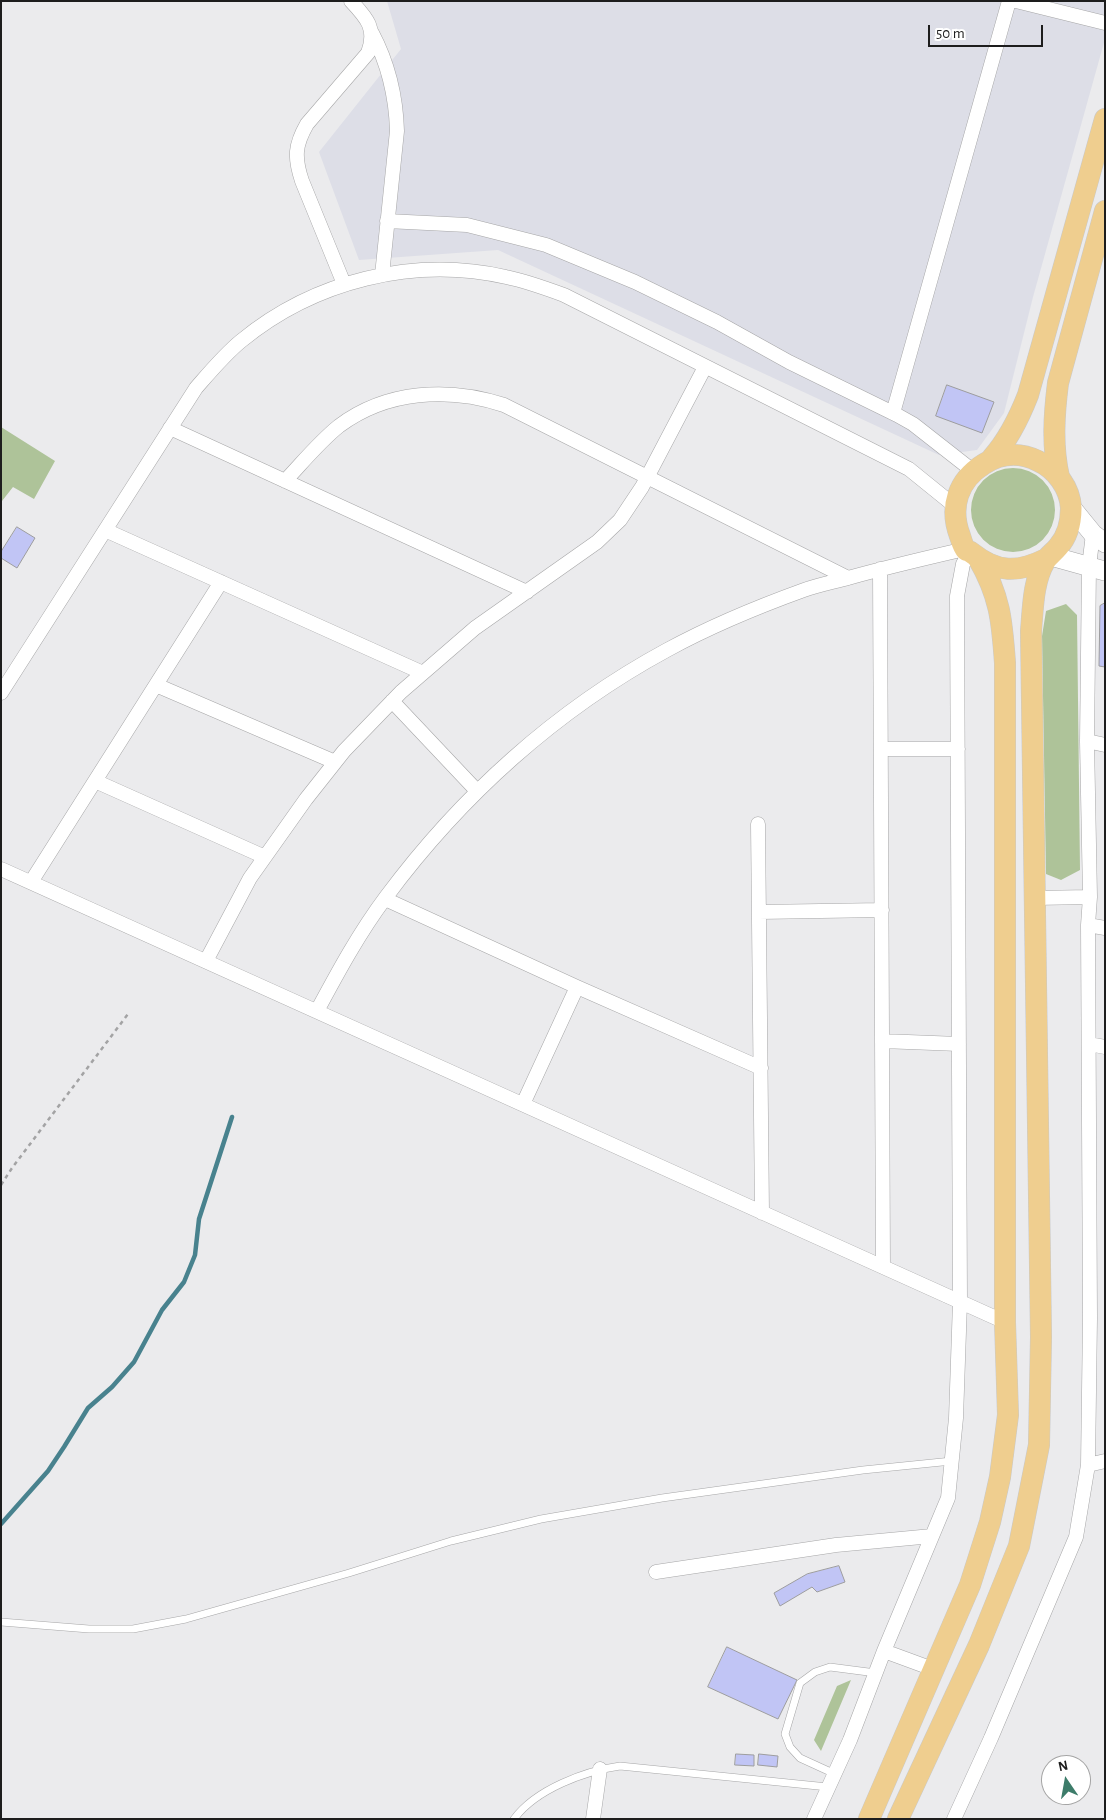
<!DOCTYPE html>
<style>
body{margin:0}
#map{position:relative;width:1106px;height:1820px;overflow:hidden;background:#ebebed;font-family:"Alegreya Sans",sans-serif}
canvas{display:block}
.frame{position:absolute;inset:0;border:2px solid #1d1d1d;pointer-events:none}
.north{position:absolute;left:1041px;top:1755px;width:50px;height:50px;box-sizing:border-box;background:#fff;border:1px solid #a5a5a5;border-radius:50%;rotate:348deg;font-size:14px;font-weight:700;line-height:20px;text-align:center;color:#1d1d1d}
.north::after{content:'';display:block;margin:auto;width:18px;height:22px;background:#3d7c6a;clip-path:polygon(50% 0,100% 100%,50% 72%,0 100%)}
.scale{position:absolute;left:928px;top:25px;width:115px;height:22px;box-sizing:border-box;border:2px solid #1d1d1d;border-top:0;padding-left:6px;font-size:15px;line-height:18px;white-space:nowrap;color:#1d1d1d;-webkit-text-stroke:4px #fff;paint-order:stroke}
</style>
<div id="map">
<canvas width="1106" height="1820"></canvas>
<div class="frame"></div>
<div class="north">N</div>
<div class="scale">50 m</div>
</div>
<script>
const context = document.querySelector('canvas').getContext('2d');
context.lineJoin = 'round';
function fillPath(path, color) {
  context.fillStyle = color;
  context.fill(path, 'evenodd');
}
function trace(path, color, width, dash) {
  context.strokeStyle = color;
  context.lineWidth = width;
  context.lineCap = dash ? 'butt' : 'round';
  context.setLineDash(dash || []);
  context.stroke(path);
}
fillPath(new Path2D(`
 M387 1H1105V39L1033 297 1004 413 977 450 939 455 498 250 359 260 319 152 401 49Z`), '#dddee7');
fillPath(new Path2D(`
 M1 427 55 461 34 499 13 487 2 501 1 500Z
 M971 510a42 42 0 1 1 84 0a42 42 0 1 1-84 0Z
 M1066 604 1077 615 1080 870 1061 880 1046 874 1042 636 1046 611Z
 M851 1680 821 1751 814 1740 837 1686Z`), '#aec399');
trace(new Path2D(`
 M1 1524 48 1471 64 1447 88 1408 112 1387 134 1362 162 1310 184 1282 195 1255 199 1219 232 1117`), '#48828e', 4.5);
const building = new Path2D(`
 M947 385 994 402 982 433 936 416Z
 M17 527 35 538 17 568 1 558V552Z
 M1105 603V667L1099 666 1100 606Z
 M839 1566 845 1582 817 1592 812 1587 780 1606 774 1593 807 1574Z
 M727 1647 797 1680 778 1719 708 1687Z
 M736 1754 754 1755V1766L735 1765Z
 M759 1754 778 1756 777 1767 758 1765Z`);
fillPath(building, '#c1c5f5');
trace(building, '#9d9d9e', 1);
const service = new Path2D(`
 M1 1622 89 1629H133L186 1619 349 1573 451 1541 541 1519 662 1498 863 1470 952 1461
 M835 1774 800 1758 790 1747 785 1734 800 1683 815 1672 830 1667 876 1673
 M514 1819C536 1789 585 1771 620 1766L828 1787`);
const minor = new Path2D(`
 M1016 1 1105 23
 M372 33C389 65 396 96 397 131L382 275
 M387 221 467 225 546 245 635 282 717 322 789 362 897 415 913 424 973 471
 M344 284 302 181C294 157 295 145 307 124L368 53C377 29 367 18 351 1
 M893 413 1009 1
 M170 428 527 592
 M285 481C303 462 319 442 339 426 387 390 449 387 504 405L848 578
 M105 530 423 673
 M880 569 883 1267
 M156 685 335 762
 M1 693 196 388C210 372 224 355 241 341 314 281 413 256 506 277 526 281 545 288 564 295L909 469 956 507
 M392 701 477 791
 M1087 741 1105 745
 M881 749H958
 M95 781 265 857
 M758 824 762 1213
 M1 869 1005 1322
 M31 882 221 582
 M1034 898 1090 897
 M385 899 577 987 761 1068
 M759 912 882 910
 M1088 925 1105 928
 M206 961 250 878 306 799 344 751 401 692 475 628 597 542 620 520 642 487 705 367
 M317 1011C338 972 359 933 386 897 461 796 556 710 667 650 711 626 757 607 804 590 818 585 833 582 848 578 887 567 926 558 965 549
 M882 1041 959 1044
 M1089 1044 1105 1047
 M523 1104 577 987
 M1088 1465 1105 1461
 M656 1572 836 1545 932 1536
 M884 1651 933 1669
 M593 1819 600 1769
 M814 1819 850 1740 884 1651 948 1498 956 1418 960 1302 957 596 963 564 970 551
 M954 1819 991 1738 1076 1537 1088 1465 1090 1318 1088 925 1090 897 1087 741 1089 566 1093 534`);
const secondary = new Path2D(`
 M1071 507 1093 534 1105 543
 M1051 556 1105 571`);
const primary = new Path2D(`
 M992 458C1009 439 1019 418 1028 395L1105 119
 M1059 477C1052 446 1054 415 1058 383L1105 211
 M869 1819 970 1585 990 1522 1000 1477 1008 1415 1005 1322V663C1002 620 1000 596 978 558
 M898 1819 979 1645 1019 1546 1039 1445 1041 1337 1031 631C1033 608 1033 581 1045 561 1048 556 1054 552 1058 547 1067 537 1071 522 1071 508 1070 488 1056 469 1038 461 1020 452 1001 453 984 464 958 480 949 507 960 536 961 539 963 547 966 550 968 551 970 551 972 553 997 573 1018 573 1046 559`);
trace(service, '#a6a6a7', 8);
trace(minor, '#a6a6a7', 15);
trace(secondary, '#a6a6a7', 20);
trace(primary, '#c9c9c9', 22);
trace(new Path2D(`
 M1 1185 12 1168 128 1014`), '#a3a3a4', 2.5, [4, 4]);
trace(service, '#fff', 7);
trace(minor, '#fff', 14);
trace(secondary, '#fff', 19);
trace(primary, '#efce8f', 21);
</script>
